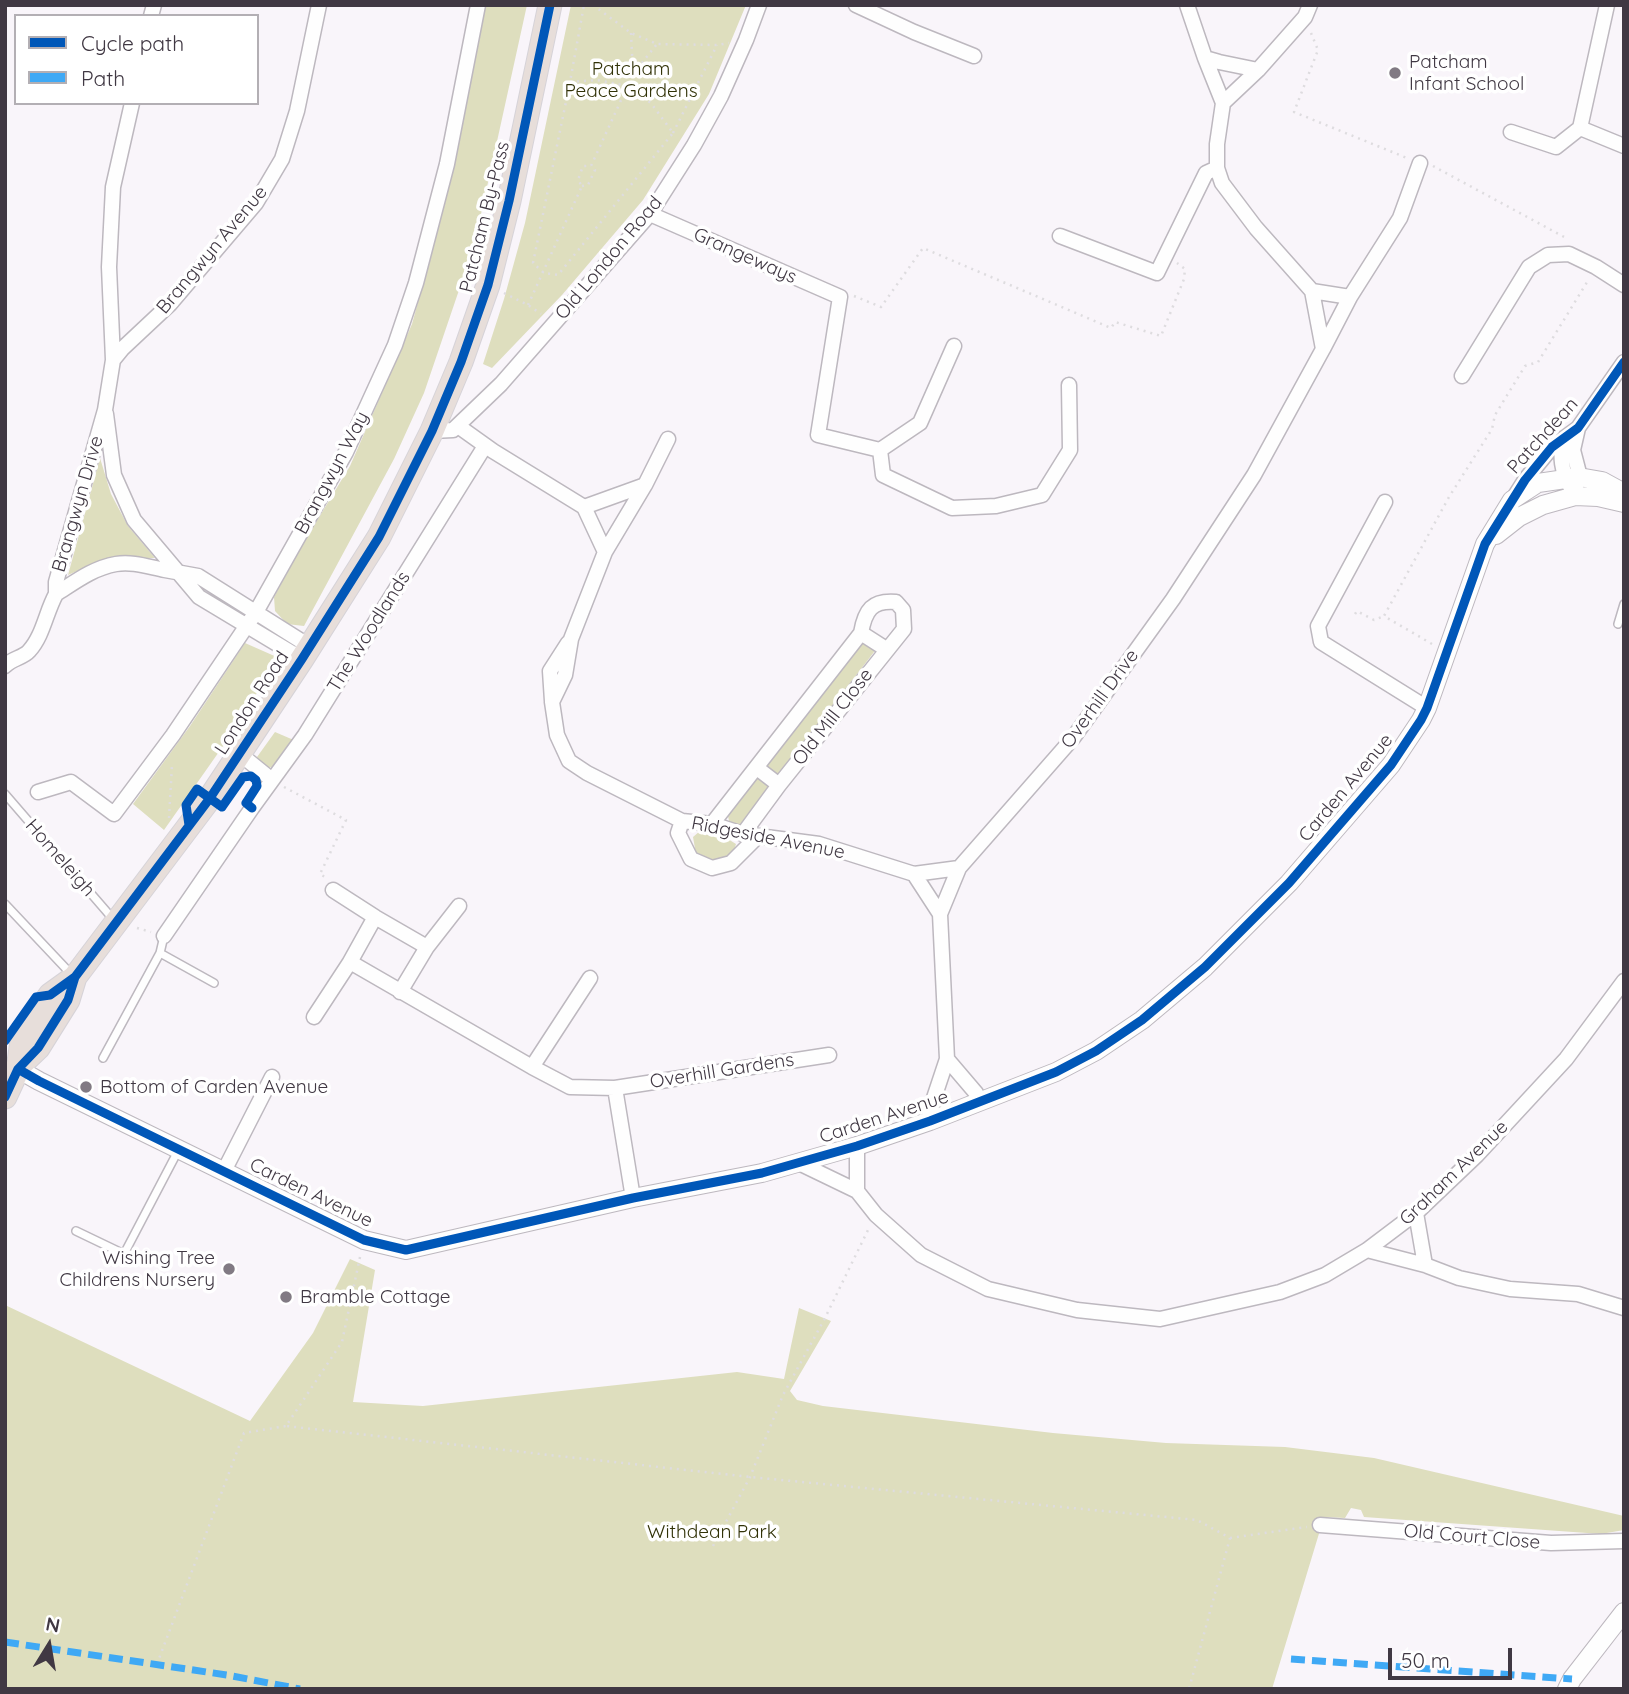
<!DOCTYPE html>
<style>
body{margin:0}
#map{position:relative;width:1629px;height:1694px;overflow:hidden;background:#f9f5fa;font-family:Quicksand,sans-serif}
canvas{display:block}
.frame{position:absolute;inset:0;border:7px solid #403843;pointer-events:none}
.legend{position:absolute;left:14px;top:14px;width:245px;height:91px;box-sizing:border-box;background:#fff;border:2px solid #b3afb4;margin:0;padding:9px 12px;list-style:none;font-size:21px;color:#403843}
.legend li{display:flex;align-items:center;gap:14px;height:35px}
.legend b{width:35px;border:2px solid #b3afb4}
.north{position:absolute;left:14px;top:1610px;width:70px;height:70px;-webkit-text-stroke:5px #fff;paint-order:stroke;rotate:11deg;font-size:19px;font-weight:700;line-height:28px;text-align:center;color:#403843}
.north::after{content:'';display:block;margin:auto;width:24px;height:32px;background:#403843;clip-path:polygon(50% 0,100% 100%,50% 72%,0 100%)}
.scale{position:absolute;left:1388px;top:1648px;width:124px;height:32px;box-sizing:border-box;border:4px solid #403843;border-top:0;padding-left:9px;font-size:21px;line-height:24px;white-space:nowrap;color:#403843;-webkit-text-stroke:5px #fff;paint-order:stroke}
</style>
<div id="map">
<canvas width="1629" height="1694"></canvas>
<div class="frame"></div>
<ul class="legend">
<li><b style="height:9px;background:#0057b8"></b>Cycle path</li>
<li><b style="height:9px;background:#3fa9f5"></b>Path</li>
</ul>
<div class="north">N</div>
<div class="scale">50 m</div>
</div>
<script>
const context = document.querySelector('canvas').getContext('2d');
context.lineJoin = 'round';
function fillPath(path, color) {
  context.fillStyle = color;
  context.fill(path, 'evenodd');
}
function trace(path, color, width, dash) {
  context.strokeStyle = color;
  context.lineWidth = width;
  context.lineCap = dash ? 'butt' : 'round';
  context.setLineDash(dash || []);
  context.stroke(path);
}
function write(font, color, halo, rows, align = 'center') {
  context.font = font + ' Quicksand,sans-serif';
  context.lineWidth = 7;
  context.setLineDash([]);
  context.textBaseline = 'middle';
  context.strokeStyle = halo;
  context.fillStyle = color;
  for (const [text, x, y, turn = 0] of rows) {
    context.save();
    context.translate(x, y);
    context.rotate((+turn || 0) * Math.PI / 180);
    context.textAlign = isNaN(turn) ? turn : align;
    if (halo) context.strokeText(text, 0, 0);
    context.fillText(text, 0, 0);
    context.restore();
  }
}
fillPath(new Path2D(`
 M486 5H527L474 246 424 393 394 459 304 626 287 624 275 611 274 597 304 542 350 466 412 324 445 203Z
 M571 5H746L709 94 643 200 562 295 492 368 483 364 504 299 525 223Z
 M100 458 111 494 128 526 155 558H107L68 575Z
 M865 642 874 648V652L743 823 736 825 729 821 728 816 861 643Z
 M245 643 279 658 228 739 164 830 133 804 190 726Z
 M275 732 296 741 275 766 268 768 260 765 257 757Z
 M700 831 723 836 736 844 733 853 725 858 710 862 696 854 693 837Z
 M350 1259 375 1270 353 1402 423 1406 737 1372 784 1379 799 1308 831 1321 790 1391 797 1400 823 1406 1053 1433 1166 1443 1285 1447 1374 1458 1624 1516V1530L1601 1534 1364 1517 1361 1510 1351 1508 1345 1518 1324 1517 1272 1689H5V1305L250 1421 313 1333Z`), '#dedebe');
const service = new Path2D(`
 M1618 624 1624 604
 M5 794 113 919
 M5 904 72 975
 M160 953 214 983
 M103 1058 160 953 164 936
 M76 1231 124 1254 179 1149`);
const minor = new Path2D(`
 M856 5 914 32 974 56
 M1187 5 1205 58 1219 62 1258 70
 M151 16 154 5
 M1205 58 1223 103
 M132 103 113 187 109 267 113 360 105 410 56 582V594C75 582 93 568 116 564 132 561 149 567 165 570 176 572 187 574 198 576L309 646
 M1580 128 1607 5
 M1580 128 1624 146
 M1511 132 1556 147 1580 128
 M650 214 840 297 818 435 880 450 920 423 954 346
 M1060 236 1157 273 1206 173 1217 168
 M1312 291 1350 297
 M1323 349 1350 297 1400 218 1420 163
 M113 360 122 349 170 304 256 203 282 159 297 111 319 5
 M1462 376 1529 267 1548 255 1569 254 1596 267 1624 285
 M106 414 114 475 134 520 199 597 302 659
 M458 426 493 451 584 507 605 552 571 639 565 675 552 702 557 735 569 761 587 773 682 821 712 824 743 834 819 844 914 874 959 868
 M432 431 453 430 501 384 650 214 694 145 721 96 746 40 759 5
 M1563 439C1560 457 1561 471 1571 488
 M880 450 883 475 952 508 996 506 1042 495 1070 450 1069 385
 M1577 484 1579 473 1573 450 1578 428
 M1513 499 1525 480 1552 447 1578 428 1624 362
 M1385 502 1318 626 1321 642 1427 708
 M584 507 645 485
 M605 552 645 485 668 439
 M861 633 886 649
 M5 666C12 658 23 658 29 651 43 636 46 612 56 594
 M552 701 550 671 568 643
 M240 754 272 780
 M757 768 779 785
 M38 792 71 782 114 814 173 735 256 612 346 452 395 345 416 283 447 164 478 5
 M682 821 678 833 691 859 712 868 731 863 758 836
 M712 824 861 633C865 610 872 600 896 602L903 610 904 629 779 785 743 834
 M914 874 940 914
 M333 890 375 917
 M164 936 252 808 305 735 485 446
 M427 947 459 906
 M400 992 427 947 375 917 350 962 532 1067 570 1087 615 1088 633 1198
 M314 1017 350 962
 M532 1067 590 978
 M615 1088 829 1055
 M980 1102 976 1093 947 1059 940 914 959 868 1073 738 1173 599 1254 475 1323 349 1312 291 1256 228 1222 183 1217 168V144L1223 103 1258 70 1305 17 1310 5
 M930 1121V1110L947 1059
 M857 1146V1191L876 1215 921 1255 988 1289 1077 1310 1160 1319 1280 1292 1325 1275 1367 1250 1416 1213 1477 1155 1566 1059 1624 981
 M799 1163 857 1191
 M224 1171 272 1077
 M1416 1213 1425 1265
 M1367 1250 1425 1265 1459 1278 1510 1289 1578 1294 1624 1308
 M1320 1525 1551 1543 1624 1541`);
const tertiary = new Path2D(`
 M1496 535 1519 517 1543 505 1575 496 1598 497 1624 503
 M18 1069 39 1081 364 1240 406 1250 633 1198 762 1173 857 1146 930 1121 1056 1072 1096 1051 1142 1020 1205 967 1289 883 1391 765 1421 720 1427 708 1485 544 1512 500 1538 483 1579 477 1602 481 1624 493
 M1567 1689 1572 1679 1624 1612`);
const trunk = new Path2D(`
 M15 1070 38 1048 68 1000 75 977
 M5 1097 18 1069 23 1034 50 995 75 977 210 798 302 659 379 537 432 431 461 362 488 285 509 201 550 5`);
trace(service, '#bdb8bf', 10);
trace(minor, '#bdb8bf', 17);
trace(tertiary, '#bdb8bf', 20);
trace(trunk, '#d6d3d8', 25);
trace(new Path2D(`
 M593 5 631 33 657 44 717 45 729 43
 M1311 33 1318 50 1294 112 1407 158
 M633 74 657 44
 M570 82 597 80 627 86 651 103 673 133 558 275 544 273 533 263 570 82 584 5
 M673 133 717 45
 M1433 166 1566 238
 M582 186 588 185 595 170 591 166
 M504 293 528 305 541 314
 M854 296 881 307 923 248 1111 328 1115 322 1161 336 1184 279 1185 269 1177 263
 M528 305 582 186 578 180 583 166H591L633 74 631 33
 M1355 614 1357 611 1374 620 1384 616
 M1432 644 1384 616 1449 497 1492 429 1495 415 1525 366 1538 362 1589 279
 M284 787 346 820 320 874 325 877
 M169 818 172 765
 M137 928 151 932
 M360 1257 342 1342 286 1426 750 1477 1197 1520 1230 1538 1189 1689
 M1230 1538 1307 1527
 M713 1546 750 1477 783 1395 825 1318 869 1228
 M157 1664 244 1433 286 1426`), '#dedcdf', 2.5, [2, 5]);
trace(service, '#fefefe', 7);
trace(minor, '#fefefe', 14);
trace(tertiary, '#fefefe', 18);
trace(trunk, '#e7deda', 23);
trace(new Path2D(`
 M5 1642 227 1675 300 1689
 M1291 1659 1572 1679`), '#3fa9f5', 7, [14, 7]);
trace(new Path2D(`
 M189 825 186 805 197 789 222 807 243 777 251 776 256 780 257 786 246 803 252 808
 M5 1041 36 997 50 995 75 977 210 798 302 659 379 537 432 431 461 362 488 285 509 201 550 5
 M18 1069 39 1081 364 1240 406 1250 633 1198 762 1173 857 1146 930 1121 1056 1072 1096 1051 1142 1020 1205 967 1289 883 1391 765 1421 720 1427 708 1485 544 1525 480 1552 447 1578 428 1624 362
 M5 1097 18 1069 38 1048 68 1000 75 977`), '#0057b8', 9);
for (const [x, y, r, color] of [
 [1395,73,7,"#817a83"],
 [86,1087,7,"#817a83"],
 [229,1269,7,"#817a83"],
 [286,1297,7,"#817a83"]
]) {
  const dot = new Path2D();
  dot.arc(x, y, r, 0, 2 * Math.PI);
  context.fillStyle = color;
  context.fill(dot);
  trace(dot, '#fff', 2.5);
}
write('19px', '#403843', '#fff', [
 ["Patcham",1409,62],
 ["Infant School",1409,84],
 ["Bottom of Carden Avenue",100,1087],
 ["Wishing Tree",215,1258,"right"],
 ["Childrens Nursery",215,1280,"right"],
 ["Bramble Cottage",300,1297]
], 'left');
write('19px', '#313207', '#fff', [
 ["Patcham",631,69],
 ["Peace Gardens",631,91],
 ["Withdean Park",712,1532]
]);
write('19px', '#403843', '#fff', [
 ["Patcham By-Pass",485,217,-76],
 ["Brangwyn Avenue",212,250,-50],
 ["Grangeways",745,256,24],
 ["Old London Road",609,258,-50],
 ["Patchdean",1543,436,-48],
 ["Brangwyn Way",332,473,-62],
 ["Brangwyn Drive",78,504,-74],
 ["The Woodlands",369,632,-58],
 ["Overhill Drive",1100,699,-54],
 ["London Road",252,703,-57],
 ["Old Mill Close",833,717,-52],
 ["Carden Avenue",1346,788,-50],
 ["Ridgeside Avenue",768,838,11],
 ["Homeleigh",60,858,49],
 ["Overhill Gardens",722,1071,-9],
 ["Carden Avenue",884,1117,-18],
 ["Graham Avenue",1454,1173,-44],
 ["Carden Avenue",311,1193,26],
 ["Old Court Close",1472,1537,5]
]);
</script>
